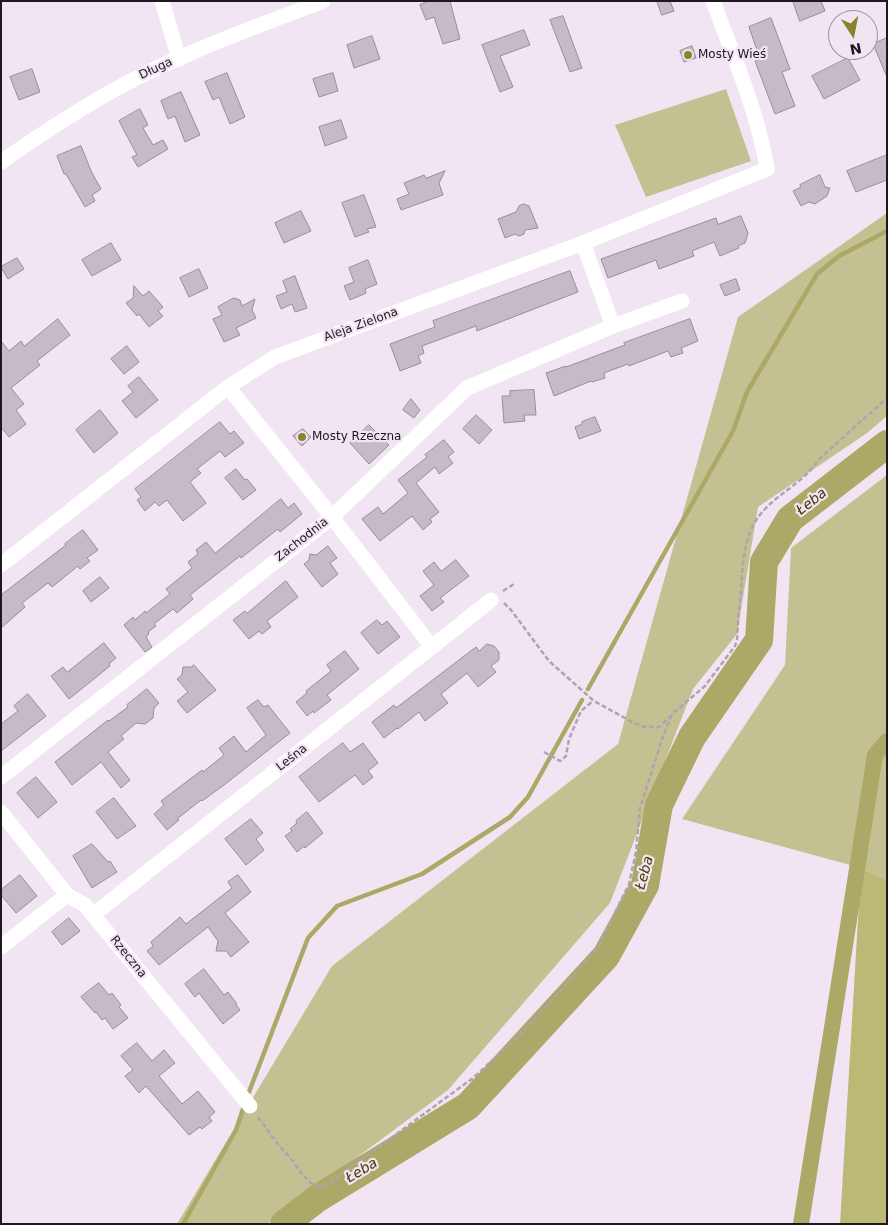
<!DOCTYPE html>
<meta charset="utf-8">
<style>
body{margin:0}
#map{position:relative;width:888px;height:1225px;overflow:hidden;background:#f2e5f3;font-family:"DejaVu Sans",sans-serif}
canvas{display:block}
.frame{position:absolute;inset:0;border:2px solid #1d181d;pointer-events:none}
.north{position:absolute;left:828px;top:10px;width:50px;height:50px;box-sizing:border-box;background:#f2e5f3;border:1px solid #9d939d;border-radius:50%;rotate:169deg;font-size:14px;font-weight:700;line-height:20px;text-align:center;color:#1d181d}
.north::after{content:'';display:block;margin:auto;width:18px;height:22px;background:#89842c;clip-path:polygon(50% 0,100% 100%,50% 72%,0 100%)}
</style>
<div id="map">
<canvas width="888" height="1225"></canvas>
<div class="frame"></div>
<div class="north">N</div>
</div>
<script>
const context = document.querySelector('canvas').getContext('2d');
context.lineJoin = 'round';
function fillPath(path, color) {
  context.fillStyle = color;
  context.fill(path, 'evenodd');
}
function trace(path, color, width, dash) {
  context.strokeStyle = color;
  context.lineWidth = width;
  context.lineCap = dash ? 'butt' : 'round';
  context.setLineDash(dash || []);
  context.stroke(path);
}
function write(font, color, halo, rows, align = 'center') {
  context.font = font + ' "DejaVu Sans",sans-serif';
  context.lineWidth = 4.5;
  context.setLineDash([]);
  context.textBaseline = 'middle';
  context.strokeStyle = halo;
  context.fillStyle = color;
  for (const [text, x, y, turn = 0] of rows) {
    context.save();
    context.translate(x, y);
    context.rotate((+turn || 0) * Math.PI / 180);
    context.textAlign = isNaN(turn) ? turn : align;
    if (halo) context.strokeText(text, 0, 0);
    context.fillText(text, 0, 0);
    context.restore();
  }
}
fillPath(new Path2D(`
 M726 89 751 161 646 197 615 125Z
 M887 213V416L867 433 758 507 737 634 693 689 610 903 448 1090 267 1224H177L332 966 618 744 738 317Z
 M887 475V880L861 868 682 819 785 665 791 548Z`), '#c3c191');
fillPath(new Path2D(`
 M861 868 887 880V1224H840Z`), '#bcb977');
trace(new Path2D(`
 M588 689 733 431 747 392 817 274 839 256 887 231
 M249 1092 308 938 337 906 422 874 510 817 528 797 582 700
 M183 1224 236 1130 244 1106`), '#aca867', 4.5);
trace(new Path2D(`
 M801 1224 875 755 887 741`), '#aca867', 16);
trace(new Path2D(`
 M284 1224 318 1198 468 1106 606 956 645 885 659 805 692 737 759 640 764 562 790 519 887 444`), '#aca867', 28);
const building = new Path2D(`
 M429 1H450L460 39 443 44 434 17 426 20 420 5Z
 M657 1H670L674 11 662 15Z
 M793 1H821L825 11 800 21Z
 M563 16 582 68 570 72 550 20Z
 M771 18 790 69 782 72 795 106 775 114 755 61 760 59 749 27Z
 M524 30 530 45 500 56 513 87 500 92 482 45Z
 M372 36 380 59 354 68 347 45Z
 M887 38V77L873 44Z
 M692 46 696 58 684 62 680 51Z
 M848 58 860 80 824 99 812 76Z
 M32 69 40 92 19 100 10 77Z
 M227 73 245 117 230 124 219 97 213 100 205 82Z
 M333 73 338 91 319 97 313 79Z
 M181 92 200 135 185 142 175 116 168 119 161 101Z
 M140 109 148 125 143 128 153 145 163 140 168 149 138 167 132 157 137 155 119 121Z
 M341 120 347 138 325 146 319 127Z
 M81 146 92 173 101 189 92 195 95 201 85 207 66 174H64L57 156Z
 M887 155V180L856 192 847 171Z
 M445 171 439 183 443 195 401 210 397 199 409 194 404 183 424 175 426 178Z
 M820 175 825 187 830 188 827 196 815 204 809 202 801 206 793 191 801 187 800 185Z
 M364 195 376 227 367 229 369 232 355 237 342 203Z
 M524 204 529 206 538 228 525 230 524 234 519 236 515 234 505 238 498 219 516 212 519 206Z
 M301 211 311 231 284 243 275 223Z
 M741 216 748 233 745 243 738 246 739 248 720 256 714 242 692 251 694 256 659 269 656 260 608 278 601 259 716 218 718 224Z
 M111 243 121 260 92 276 82 260Z
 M17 258 24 269 8 279 1 267Z
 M368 260 377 284 365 289 366 293 350 300 344 286 354 282 349 268Z
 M199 269 208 288 189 297 180 278Z
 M570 271 578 292 477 331 476 326 422 346 424 353 418 356 421 363 400 371 390 344 435 327 433 321Z
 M295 276 307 308 295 312 292 304 281 309 276 296 287 292 283 281Z
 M736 279 740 290 725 296 720 285Z
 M134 286 143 296 149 291 163 307 158 311 163 316 149 327 139 314 137 316 126 303 133 298Z
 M234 298 240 300 242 306 255 299 252 310 256 318 236 328 240 335 224 342 213 319 222 315 218 307Z
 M58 319 70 335 37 361 40 365 11 388 24 404 16 410 26 424 9 437 1 427V341L9 351 21 341 24 346Z
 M690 319 698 341 681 348 683 353 671 357 668 351 629 366 628 364 604 373 605 378 592 382 591 381 554 396 546 373 566 366V367L625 345 624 343Z
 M127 346 139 362 124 374 111 359Z
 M139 377 158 400 136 418 122 401 133 392 128 386Z
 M534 390 536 415H524L525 421 504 423 502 396H510V391Z
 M411 399 420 410 414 418 403 410Z
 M100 410 118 433 94 453 76 430Z
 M476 415 492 430 479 444 463 429Z
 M595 417 601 431 579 439 575 427 582 424V422Z
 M220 422 230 434 234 431 244 443 225 457 220 451 197 469 201 473 190 482 206 503 183 521 167 500 159 506 155 502 145 511 137 500 141 497 135 489Z
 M369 425 389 445 369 464 350 443Z
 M303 429 311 437 302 446 293 436Z
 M444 440 454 452 448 457 453 463 439 474 435 467 416 483 439 512 430 519 432 522 423 530 412 516 380 541 362 519 378 507 383 514 408 493 398 480 427 457 425 455Z
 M236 469 245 480 247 479 256 490 243 500 225 478Z
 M281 499 288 508 294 503 302 514 280 532 278 529 241 558 240 556 190 595 193 599 177 613 173 609 154 624 156 626 148 632 149 634 146 637 152 647 145 652 124 625 133 617 135 620 145 611 146 613 170 594 166 589 192 568 188 562 198 554 196 550 206 542 215 553Z
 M83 530 98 550 87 558 90 561 80 569 78 566 52 587 48 583 22 603 25 607 1 628V595L66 545 65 544Z
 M328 546 337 558 330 563 338 574 322 587 304 564 309 560 310 554 316 555Z
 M456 560 469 576 440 598 444 602 432 611 420 596 434 585 423 571 434 562 441 571Z
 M100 577 109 588 91 602 83 591Z
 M286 581 298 597 267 621 271 627 262 634 259 631 249 639 233 620 245 611 247 613Z
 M377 620 382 625 387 621 400 637 378 654 361 633Z
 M104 643 116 658 109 664 110 666 69 699 51 676 63 667 67 672Z
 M487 644 494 646 499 652V660L491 666 496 672 478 687 467 673 441 694 448 703 425 721 419 712 398 729 397 728 384 738 372 722 394 705 396 708 476 647 479 651Z
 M345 651 359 669 327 695 331 700 314 713 313 711 307 716 296 702 307 693 306 691 331 671 327 665Z
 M194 665 216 690 187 713 177 701 188 692 177 679 182 675 183 667H191Z
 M147 689 159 703 154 708 153 718 145 724 136 723 121 736 124 739 108 752 130 780 121 788 101 762 72 785 55 762 108 720 109 721 128 707 127 705Z
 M28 694 46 716 1 751V724L18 711 14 706Z
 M258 700 264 707 268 705 290 733 224 785 202 801 201 800 177 819 179 820 167 830 154 814 164 805 161 801 202 770 203 772 224 755 219 748 234 736 246 752 266 735 247 708Z
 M343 743 350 752 363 743 378 763 368 771 373 777 363 785 355 775 319 802 299 777Z
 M36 777 57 802 38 818 17 793Z
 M114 798 136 826 117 839 96 812Z
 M307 812 323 833 305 848 304 846 297 852 285 836 292 831 290 829 297 823 296 821Z
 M251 819 263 833 256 839 264 850 246 865 225 839Z
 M92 844 108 862 110 861 117 872 92 888 73 856Z
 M20 875 37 896 16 913 1 895V890Z
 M238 875 251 892 225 913 249 942 231 957 226 951H216L218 941 208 927 159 965 147 951 153 946 151 942 180 917 186 924 204 910 232 888 228 882Z
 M69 918 80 931 62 945 52 932Z
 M204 969 224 995 228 992 237 1004 236 1005 240 1010 223 1024 199 993 195 997 185 984Z
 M99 983 109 995 112 993 121 1005 119 1007 128 1018 113 1029 105 1018 102 1020 96 1012 95 1013 81 997Z
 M137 1043 152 1061 164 1050 175 1063 159 1076 182 1104 198 1091 215 1112 209 1117 212 1121 202 1129 200 1127 189 1135 146 1086 139 1093 125 1076 133 1070 121 1056Z`);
fillPath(building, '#c7bac8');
trace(building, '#998c99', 1);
trace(new Path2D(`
 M503 591 514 584
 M504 603 511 610 549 661 594 701 634 723 645 727H659L671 716
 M544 752 560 761 566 756 569 739 581 711 593 701
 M258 1117 277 1143 292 1160 301 1173 311 1183 322 1187 335 1179 473 1078 520 1035 564 987 599 945 629 884 636 852 640 808 662 739 672 714 705 686 735 646 737 640C738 624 739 607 741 591 743 561 743 532 765 509 782 491 805 481 818 460L887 398`), '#aea4af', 2.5, [5, 2.5]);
trace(new Path2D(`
 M162 1 179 59
 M1 162C41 134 81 108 123 85 187 51 256 27 323 1
 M583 243 613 326
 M228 387 332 517 432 647
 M1 565 228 387 275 357 583 243 767 169C759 115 732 53 713 1
 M1 777 332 517 467 388 613 326 682 301
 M1 812 67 895 85 905 250 1106
 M93 915 491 600
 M1 947 67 895`), '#fff', 15);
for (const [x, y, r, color] of [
 [688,55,5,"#89842c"],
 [302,437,5,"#89842c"]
]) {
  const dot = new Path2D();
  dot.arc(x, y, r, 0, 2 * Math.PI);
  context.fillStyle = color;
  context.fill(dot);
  trace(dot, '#f2e5f3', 2);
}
write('12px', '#1d181d', '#f2e5f3', [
 ["Mosty Wieś",698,55],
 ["Mosty Rzeczna",312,437]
], 'left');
write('12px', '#1d181d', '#f2e5f3', [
 ["Długa",156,69,-25],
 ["Aleja Zielona",361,325,-20],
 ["Zachodnia",302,540,-38],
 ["Leśna",292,758,-38],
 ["Rzeczna",128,957,51]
]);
write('italic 14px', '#3d3903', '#f2e5f3', [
 ["Łeba",812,502,-38],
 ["Łeba",645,873,-75],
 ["Łeba",362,1171,-31]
]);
</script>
